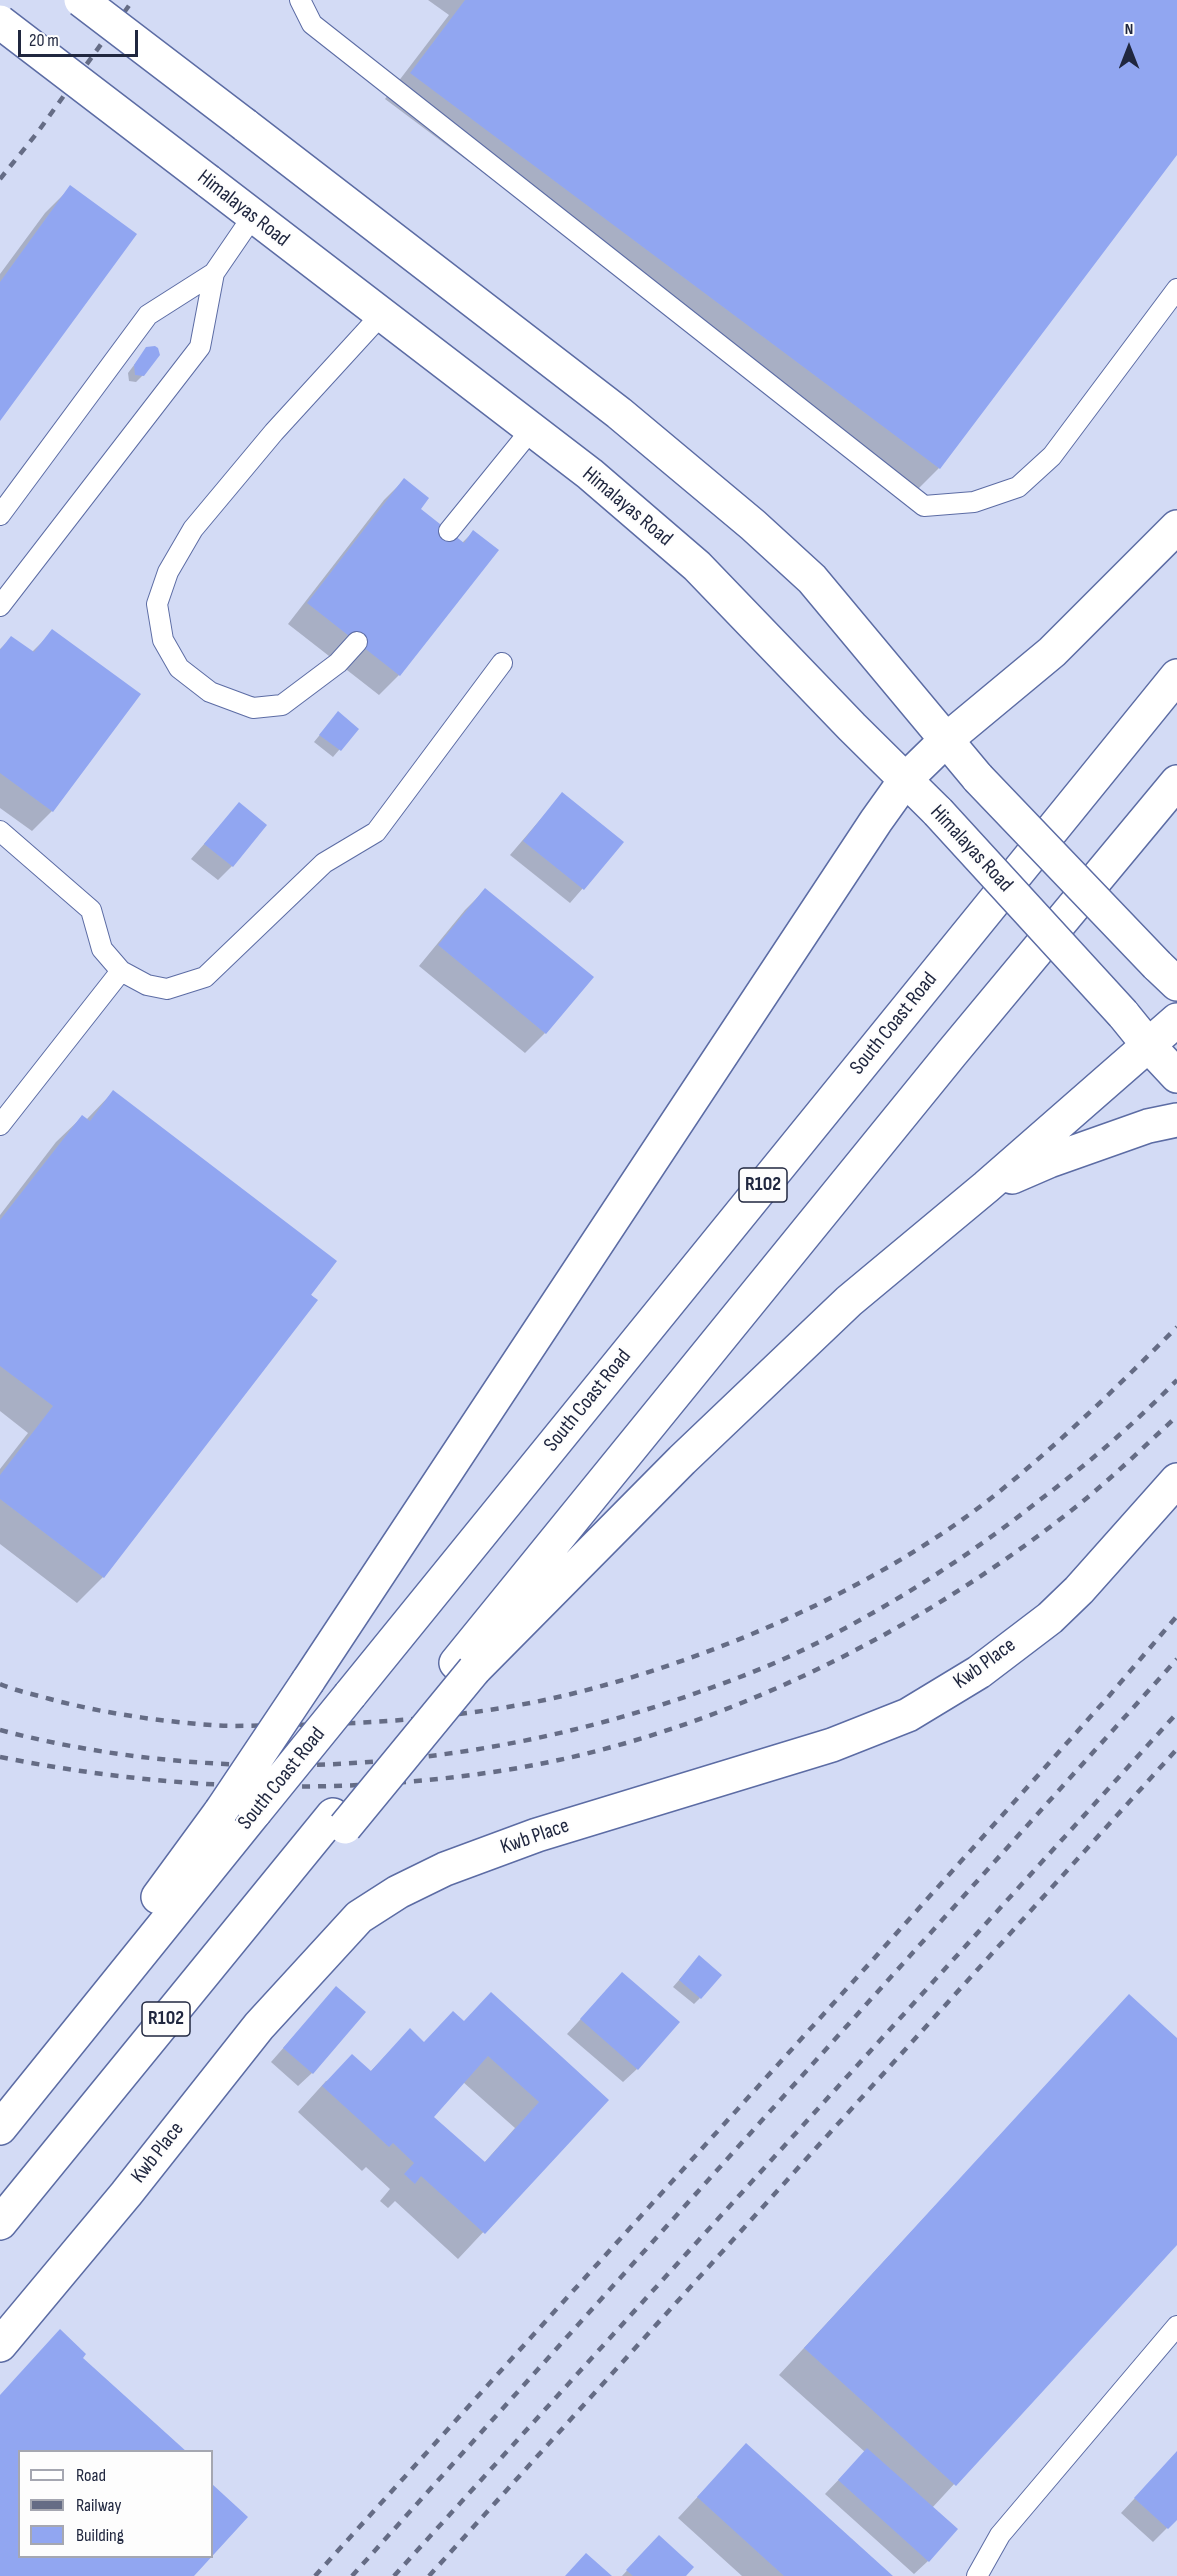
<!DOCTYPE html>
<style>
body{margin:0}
#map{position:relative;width:1177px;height:2576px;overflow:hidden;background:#d3dbf5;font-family:"Sofia Sans Condensed",sans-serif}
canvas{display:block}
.legend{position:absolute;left:18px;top:2450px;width:195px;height:108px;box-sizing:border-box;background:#fdfdfd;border:2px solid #a5a7b1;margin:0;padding:8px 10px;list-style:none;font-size:18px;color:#20273f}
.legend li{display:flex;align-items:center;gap:12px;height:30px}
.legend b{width:30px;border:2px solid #a5a7b1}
.north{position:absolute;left:1099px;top:18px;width:60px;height:60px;-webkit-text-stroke:4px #fdfdfd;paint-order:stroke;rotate:0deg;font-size:16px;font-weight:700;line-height:24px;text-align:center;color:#20273f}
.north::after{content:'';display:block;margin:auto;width:21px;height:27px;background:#20273f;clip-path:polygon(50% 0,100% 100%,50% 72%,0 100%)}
.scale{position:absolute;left:18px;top:30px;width:120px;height:27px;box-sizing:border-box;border:3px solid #20273f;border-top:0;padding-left:8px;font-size:18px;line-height:21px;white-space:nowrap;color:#20273f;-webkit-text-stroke:4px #fdfdfd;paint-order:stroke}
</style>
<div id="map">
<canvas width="1177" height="2576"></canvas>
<ul class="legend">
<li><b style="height:8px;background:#fff"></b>Road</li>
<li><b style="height:8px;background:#656c85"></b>Railway</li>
<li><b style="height:16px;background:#91a6f1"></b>Building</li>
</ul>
<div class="north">N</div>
<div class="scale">20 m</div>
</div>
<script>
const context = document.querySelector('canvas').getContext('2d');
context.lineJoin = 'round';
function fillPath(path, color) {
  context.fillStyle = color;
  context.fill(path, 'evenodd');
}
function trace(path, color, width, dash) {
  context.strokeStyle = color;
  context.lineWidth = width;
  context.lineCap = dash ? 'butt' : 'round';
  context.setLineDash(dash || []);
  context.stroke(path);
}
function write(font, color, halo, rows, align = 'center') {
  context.font = font + ' "Sofia Sans Condensed",sans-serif';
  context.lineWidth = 4.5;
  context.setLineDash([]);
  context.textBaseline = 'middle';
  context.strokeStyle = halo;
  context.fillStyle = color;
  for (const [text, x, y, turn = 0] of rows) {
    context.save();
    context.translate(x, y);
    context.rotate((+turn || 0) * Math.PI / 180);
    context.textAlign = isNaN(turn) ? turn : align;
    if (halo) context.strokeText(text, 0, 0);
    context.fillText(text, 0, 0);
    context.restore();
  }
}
fillPath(new Path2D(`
 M428 0H1177V152L939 468 913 494 385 99 449 15Z
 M71 187 0 419V274L45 213Z
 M147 348 143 375 136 382 129 381 128 373Z
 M404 480 419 509 462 543 473 532 399 675 379 695 288 624 384 500Z
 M53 631 139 695 52 811 32 831 0 808V649L11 638 32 652Z
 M332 720 357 729 333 757 314 742Z
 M562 794 622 843 570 903 510 855Z
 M239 804 232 866 218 880 191 859Z
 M485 890 545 1033 525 1053 419 966 465 910Z
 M113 1092 316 1300 103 1577 77 1603 0 1544V1469L28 1433 0 1411V1215L56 1142 82 1117 86 1120Z
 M693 1964 700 1998 694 2004 673 1987Z
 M622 1974 637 2069 623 2082 567 2034Z
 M336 1988 312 2073 298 2086 271 2062Z
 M1129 1996 1177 2040V2242L932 2508 928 2561 914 2574 825 2494 865 2452 779 2375Z
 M463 2022 607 2100 458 2259 395 2201 388 2208 380 2201 390 2189 366 2167 362 2171 298 2112 326 2081 370 2072 410 2030 423 2043ZM463 2082 515 2128 484 2163 432 2117Z
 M746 2445 890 2576H742L678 2518Z
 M1177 2453V2518L1153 2542 1121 2513Z
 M212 2486 246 2518 212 2555Z
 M645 2551 684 2576H622Z`), '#0003');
fillPath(new Path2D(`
 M465 0H1177V155L940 469 410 73Z
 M70 185 137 234 0 421V282Z
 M155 346 158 348 160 355 144 376 135 375 134 365 146 347Z
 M404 478 429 498 421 509 464 543 473 530 499 550 400 676 307 603Z
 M52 629 141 694 53 812 0 773V650L11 636 34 652Z
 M338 711 359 729 341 751 319 735Z
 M562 792 624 842 584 890 523 841Z
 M239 802 267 825 233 867 204 844Z
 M485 888 594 977 546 1034 438 945Z
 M113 1090 337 1261 311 1295 318 1300 104 1578 0 1499V1475L53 1406 0 1366V1220L82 1115 90 1121Z
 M699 1955 722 1975 701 1999 679 1980Z
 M622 1972 680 2022 638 2070 580 2019Z
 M336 1986 366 2012 313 2074 283 2048Z
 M491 1992 609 2100 485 2234 421 2176 415 2184 404 2174 414 2163 393 2143 389 2147 322 2086 352 2054 371 2071 410 2028 424 2042 453 2011 464 2021ZM488 2056 539 2102 485 2162 434 2117Z
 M1129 1994 1177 2038V2245L956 2486 804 2348Z
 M60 2329 86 2354 83 2358 187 2452H20V2556H212V2484L248 2517 194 2576H0V2395Z
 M746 2443 893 2576H784L697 2497Z
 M867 2448 958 2529 929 2562 838 2480Z
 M1177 2451V2520L1168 2529 1134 2498Z
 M659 2535 694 2567 686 2576H633L626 2570Z
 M586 2553 612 2576H565Z`), '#91a6f1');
const service = new Path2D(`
 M300 0 312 24 924 506 974 502 1018 487 1052 456 1177 289
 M0 515 148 315 214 273
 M449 531 531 430
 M0 606 200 347 214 273 253 216
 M357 642 338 663 282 705 253 708 210 692 179 668 163 640 157 604 168 572 193 529 274 432 381 315
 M0 831 91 910 102 949 121 971 147 985 167 989 205 977 324 863 376 832 502 663
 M0 1125 121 971
 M977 2576 1000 2535 1177 2326`);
const minor = new Path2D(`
 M0 2345 126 2194 259 2026 359 1917 398 1892 445 1869 537 1835 832 1745 908 1715 979 1672 1050 1618 1079 1590 1177 1480`);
const tertiary = new Path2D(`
 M245 125 619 413 753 525 812 579 978 778
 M208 181 590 474 697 566 852 727 938 812
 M1157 965 1177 984
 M1123 1014 1149 1046 1177 1076`);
const primary = new Path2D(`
 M1012 1177 1049 1161 1148 1126 1177 1120
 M456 1663 951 1054 1177 782
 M474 1670 682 1460 849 1301 986 1187 1177 1020
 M308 1681 876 821 906 779 946 740 1052 652 1177 527
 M350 1695 1177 676
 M158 1897 221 1811
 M0 2128 255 1812
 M0 2223 333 1815`);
trace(service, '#5c6ca4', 22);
trace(minor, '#5c6ca4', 36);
trace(tertiary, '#5c6ca4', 36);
trace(primary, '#5c6ca4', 36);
trace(service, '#fff', 20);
trace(minor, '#fff', 33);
trace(tertiary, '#fff', 33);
trace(primary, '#fff', 33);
trace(new Path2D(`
 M0 179 37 133 133 0
 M0 1684C16 1691 33 1694 50 1699 102 1713 157 1721 211 1725 236 1727 263 1725 289 1725 379 1724 479 1716 567 1695 711 1660 873 1590 990 1499 1057 1446 1117 1387 1177 1327
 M0 1730C228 1790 479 1771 699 1692 736 1679 773 1665 807 1648 891 1606 968 1557 1041 1499 1089 1463 1135 1423 1177 1380
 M0 1757C170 1791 346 1797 518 1768 720 1733 923 1630 1082 1502 1115 1475 1146 1445 1177 1416
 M315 2576 869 1964 1109 1696 1177 1616
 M352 2576 1177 1659
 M394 2576 1177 1713
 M429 2576 1177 1749`), '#656c85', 4.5, [8, 8]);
const tertiaryBridge = new Path2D(`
 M81 0 245 125
 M0 22 208 181
 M978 778 1157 965
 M938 812 1123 1014`);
const primaryBridge = new Path2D(`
 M221 1811 308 1681
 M255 1812 350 1695
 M345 1827 474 1670`);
trace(tertiaryBridge, '#5c6ca4', 36, []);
trace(primaryBridge, '#5c6ca4', 36, []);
trace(tertiaryBridge, '#fff', 33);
trace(primaryBridge, '#fff', 33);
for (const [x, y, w] of [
 [763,1185,48],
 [166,2019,48]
]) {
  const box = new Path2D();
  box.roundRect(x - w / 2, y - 17, w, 34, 4.5);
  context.fillStyle = '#fdfdfd';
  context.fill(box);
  trace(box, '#20273f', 1.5);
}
write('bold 20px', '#20273f', null, [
 ["R102",763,1185],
 ["R102",166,2019]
]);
write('21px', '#20273f', '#fdfdfd', [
 ["Himalayas Road",243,209,38],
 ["Himalayas Road",627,507,40],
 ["Himalayas Road",971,849,47],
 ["South Coast Road",894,1024,-51],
 ["South Coast Road",588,1401,-51],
 ["Kwb Place",985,1664,-36],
 ["South Coast Road",282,1779,-51],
 ["Kwb Place",535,1837,-19],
 ["Kwb Place",158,2153,-52]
]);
</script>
